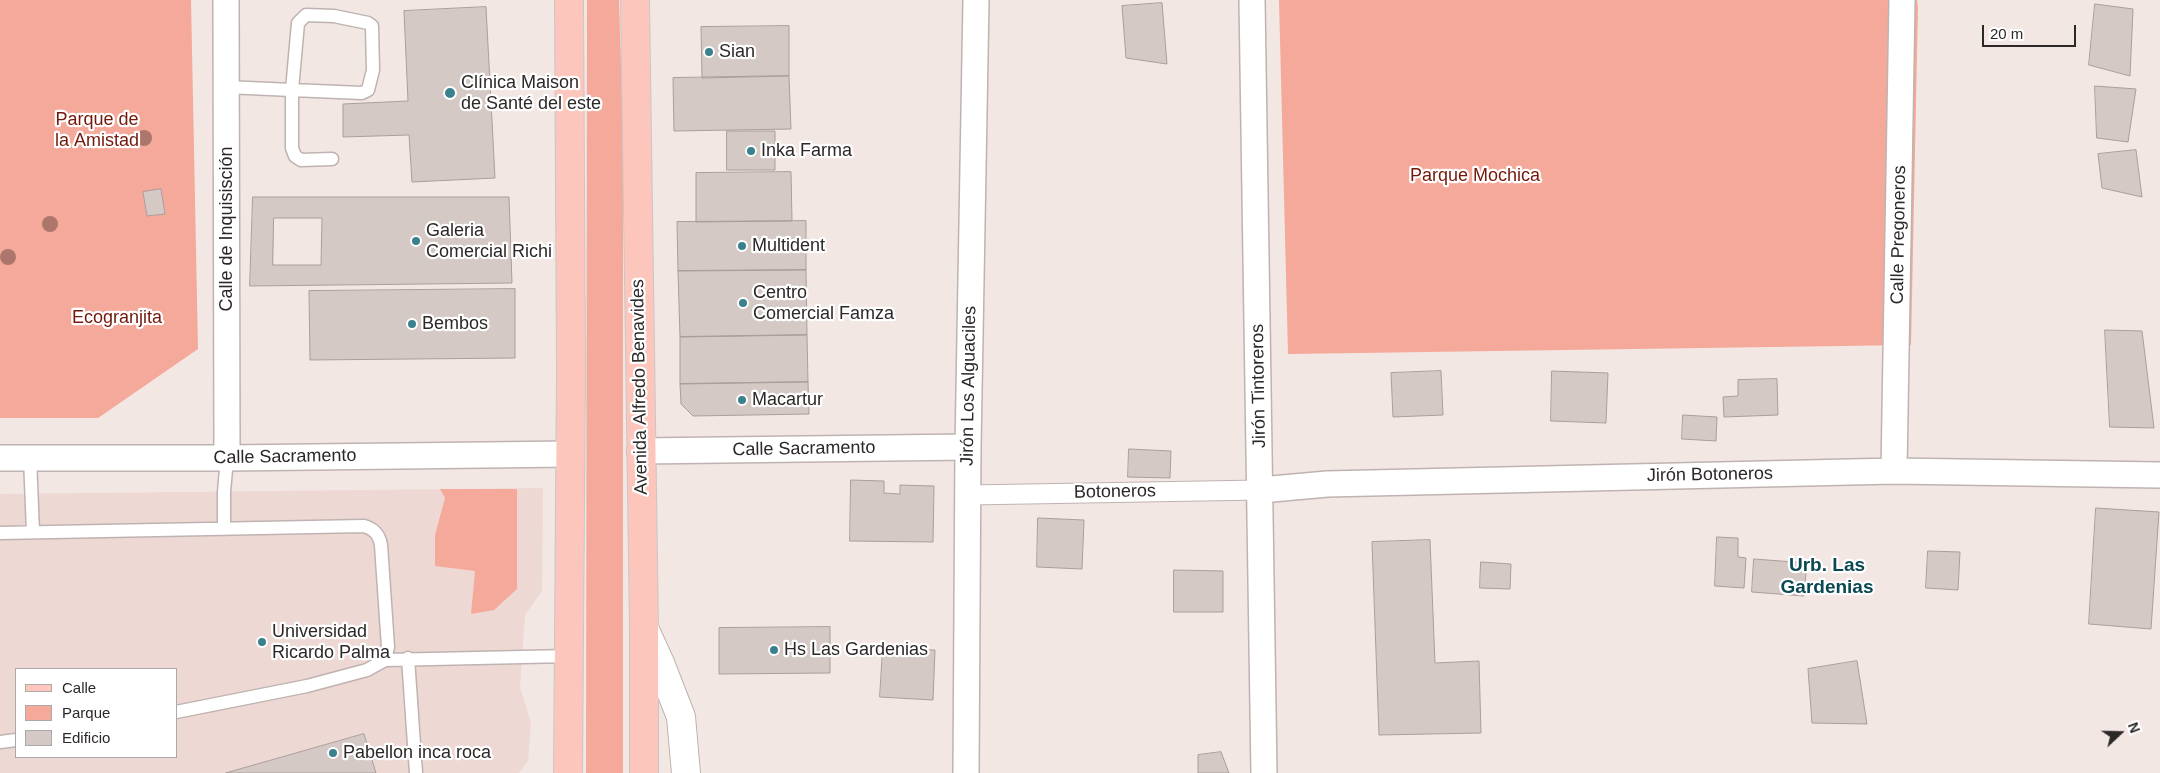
<!DOCTYPE html>
<meta charset="utf-8">
<style>
body{margin:0}
#map{position:relative;width:2160px;height:773px;overflow:hidden;background:#f3e7e4;font-family:Helvetica,sans-serif}
canvas{display:block}
.legend{position:absolute;left:15px;top:668px;width:162px;height:90px;box-sizing:border-box;background:#fff;border:1px solid #aba9a9;margin:0;padding:6px 9px;list-style:none;font-size:15px;color:#2c2827}
.legend li{display:flex;align-items:center;gap:10px;height:25px}
.legend b{width:25px;border:1px solid #aba9a9}
.north{position:absolute;left:2095px;top:708px;width:50px;height:50px;-webkit-text-stroke:4px #fff;paint-order:stroke;rotate:69deg;font-size:14px;font-weight:700;line-height:20px;text-align:center;color:#2c2827}
.north::after{content:'';display:block;margin:auto;width:18px;height:22px;background:#2c2827;clip-path:polygon(50% 0,100% 100%,50% 72%,0 100%)}
.scale{position:absolute;left:1982px;top:25px;width:94px;height:22px;box-sizing:border-box;border:2px solid #2c2827;border-top:0;padding-left:6px;font-size:15px;line-height:18px;white-space:nowrap;color:#2c2827;-webkit-text-stroke:4px #fff;paint-order:stroke}
</style>
<div id="map">
<canvas width="2160" height="773"></canvas>
<ul class="legend">
<li><b style="height:6px;background:#fdc6bc"></b>Calle</li>
<li><b style="height:14px;background:#f5a99a"></b>Parque</li>
<li><b style="height:14px;background:#d5c9c6"></b>Edificio</li>
</ul>
<div class="north">N</div>
<div class="scale">20 m</div>
</div>
<script>
const context = document.querySelector('canvas').getContext('2d');
context.lineJoin = 'round';
function fillPath(path, color) {
  context.fillStyle = color;
  context.fill(path, 'evenodd');
}
function trace(path, color, width, dash) {
  context.strokeStyle = color;
  context.lineWidth = width;
  context.lineCap = dash ? 'butt' : 'round';
  context.setLineDash(dash || []);
  context.stroke(path);
}
function write(font, color, halo, rows, align = 'center') {
  context.font = font + ' Helvetica,sans-serif';
  context.lineWidth = 4.5;
  context.setLineDash([]);
  context.textBaseline = 'middle';
  context.strokeStyle = halo;
  context.fillStyle = color;
  for (const [text, x, y, turn = 0] of rows) {
    context.save();
    context.translate(x, y);
    context.rotate((+turn || 0) * Math.PI / 180);
    context.textAlign = isNaN(turn) ? turn : align;
    if (halo) context.strokeText(text, 0, 0);
    context.fillText(text, 0, 0);
    context.restore();
  }
}
fillPath(new Path2D(`
 M543 488 542 591 525 615 520 688 531 722 528 761 519 773H0V494ZM16 669H176V757H16Z`), '#edd8d4');
fillPath(new Path2D(`
 M0 0H191L198 349 98 418H0Z
 M587 0H619L623 129V773H586Z
 M1279 0H1917L1918 7 1911 345 1288 354Z
 M440 489H517V589L494 610 471 614 475 571 435 566V535L445 498Z`), '#f5a99a');
const building = new Path2D(`
 M1162 3 1167 64 1126 58 1122 6Z
 M2095 4 2133 9 2130 76 2089 65Z
 M486 7 495 178 412 182 409 135 343 137V104L408 101 404 11Z
 M789 26V76L702 78 701 27Z
 M789 76 791 129 674 131 673 78Z
 M2095 86 2136 89 2128 142 2097 138Z
 M727 131H775V170H727Z
 M2136 150 2142 197 2102 188 2098 154Z
 M791 172 792 221 696 222V173Z
 M161 189 165 214 147 216 143 192Z
 M253 197H509L512 283 250 286ZM274 218H322L321 265H273Z
 M806 221V270L678 271 677 222Z
 M806 270 807 335 680 337 678 271Z
 M515 289V358L310 360 309 291Z
 M2105 330 2142 331 2154 428 2110 427Z
 M807 335 808 382 680 384V337Z
 M1441 371 1443 415 1393 417 1391 373Z
 M1552 371 1608 373 1606 423 1551 421Z
 M1777 379 1778 415 1724 417 1723 397 1738 396V380Z
 M808 382 809 414 693 416 681 404 680 384Z
 M1683 415 1717 417 1716 441 1682 439Z
 M1129 449 1171 451 1170 478 1128 477Z
 M851 480 884 481V493L900 494V485L934 486 933 542 850 541Z
 M2096 508 2159 512 2151 629 2089 624Z
 M1038 518 1084 520 1082 569 1037 567Z
 M1717 537 1738 538V557L1746 558 1744 588 1715 586Z
 M1430 540 1435 663 1479 661 1481 733 1379 735 1372 542Z
 M1928 551 1960 552 1958 590 1926 588Z
 M1754 559 1807 563 1804 596 1752 592Z
 M1481 562 1511 564 1510 589 1480 588Z
 M1174 570 1223 571V612H1174Z
 M830 627V673L719 674V628Z
 M883 648 935 650 933 700 880 697Z
 M1857 661 1867 724 1812 723 1808 669Z
 M364 734 376 773H226Z
 M1221 752 1229 773H1198V755Z`);
fillPath(building, '#d5c9c6');
trace(building, '#aa9e9c', 1);
const service = new Path2D(`
 M306 15 334 16 368 23 372 26 373 70 368 90 362 93 292 90 298 23Z
 M226 87 292 90V148L295 156 301 160 332 159
 M30 458 33 532
 M224 529V492L227 458
 M0 533 364 526C374 529 379 534 381 545L388 647 385 660
 M408 658 416 773
 M176 712 307 686 367 670 385 660 569 656
 M0 742 16 740`);
const pedestrian = new Path2D(`
 M969 495 1261 490`);
const minor = new Path2D(`
 M226 0 227 458
 M1252 0 1264 773
 M640 451 968 447
 M0 458H227L570 454
 M1894 471 1902 0
 M1261 490 1327 484 1894 471 2160 475
 M966 773 968 447 976 0`);
const tertiary = new Path2D(`
 M644 628 660 663 681 717 686 773`);
const primary = new Path2D(`
 M635 0 644 628V773
 M568 773 571 371 569 0`);
trace(service, '#bfb3b1', 15);
trace(pedestrian, '#bfb3b1', 21);
trace(minor, '#bfb3b1', 28);
trace(tertiary, '#bfb3b1', 30);
trace(primary, '#c8c7c7', 30);
trace(service, '#fff', 12);
trace(pedestrian, '#fff', 19);
trace(minor, '#fff', 25);
trace(tertiary, '#fff', 28);
trace(primary, '#fdc6bc', 28);
context.fillStyle = '#ac766d';
for (const [x, y] of [
 [144,138],
 [50,224],
 [8,257]
]) {
  context.beginPath();
  context.arc(x, y, 8, 0, 2 * Math.PI);
  context.fill();
}
for (const [x, y, r, color] of [
 [709,52,5,"#3b808d"],
 [450,93,6,"#3b808d"],
 [751,151,5,"#3b808d"],
 [416,241,5,"#3b808d"],
 [742,246,5,"#3b808d"],
 [743,303,5,"#3b808d"],
 [412,324,5,"#3b808d"],
 [742,400,5,"#3b808d"],
 [262,642,5,"#3b808d"],
 [774,650,5,"#3b808d"],
 [333,753,5,"#3b808d"]
]) {
  const dot = new Path2D();
  dot.arc(x, y, r, 0, 2 * Math.PI);
  context.fillStyle = color;
  context.fill(dot);
  trace(dot, '#fff', 2);
}
write('18px', '#2c2827', '#fff', [
 ["Sian",719,52],
 ["Clínica Maison",461,83],
 ["de Santé del este",461,104],
 ["Inka Farma",761,151],
 ["Galeria",426,231],
 ["Comercial Richi",426,252],
 ["Multident",752,246],
 ["Centro",753,293],
 ["Comercial Famza",753,314],
 ["Bembos",422,324],
 ["Macartur",752,400],
 ["Universidad",272,632],
 ["Ricardo Palma",272,653],
 ["Hs Las Gardenias",784,650],
 ["Pabellon inca roca",343,753]
], 'left');
write('18px', '#72190b', '#fff', [
 ["Parque de",97,120],
 ["la Amistad",97,141],
 ["Parque Mochica",1475,176],
 ["Ecogranjita",117,318]
]);
write('18px', '#2c2827', '#fff', [
 ["Calle de Inquisisción",227,229,-90],
 ["Calle Pregoneros",1899,235,-89],
 ["Jirón Los Alguaciles",969,386,-89],
 ["Jirón Tintoreros",1259,386,-91],
 ["Avenida Alfredo Benavides",640,387,-91],
 ["Calle Sacramento",804,449,-1],
 ["Calle Sacramento",285,457,-1],
 ["Jirón Botoneros",1710,475,-1],
 ["Botoneros",1115,492,-1]
]);
write('bold 19px', '#0a4852', '#fff', [
 ["Urb. Las",1827,566],
 ["Gardenias",1827,588]
]);
</script>
